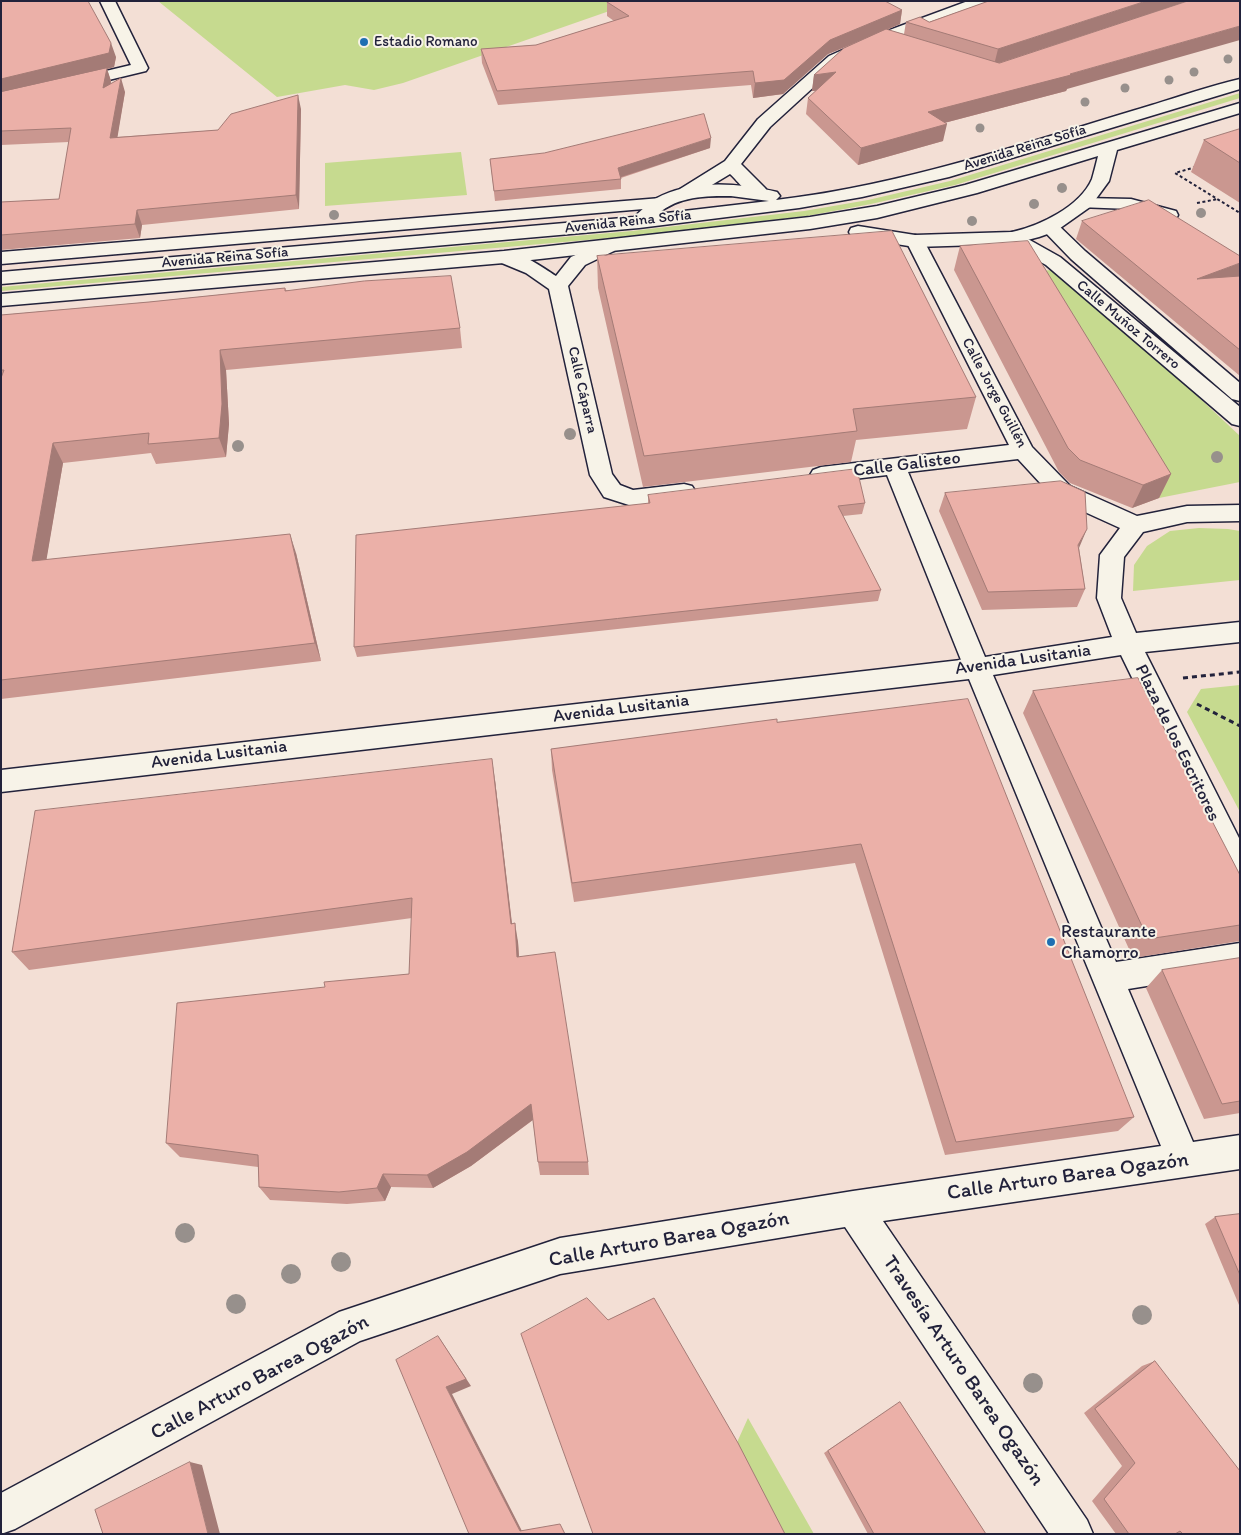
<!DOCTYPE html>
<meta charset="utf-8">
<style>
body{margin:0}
#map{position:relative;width:1241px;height:1535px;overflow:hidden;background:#f3dfd5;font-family:Itim,sans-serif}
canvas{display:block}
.frame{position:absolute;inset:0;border:2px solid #22223b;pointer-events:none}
</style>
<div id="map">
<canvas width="1241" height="1535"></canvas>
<div class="frame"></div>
</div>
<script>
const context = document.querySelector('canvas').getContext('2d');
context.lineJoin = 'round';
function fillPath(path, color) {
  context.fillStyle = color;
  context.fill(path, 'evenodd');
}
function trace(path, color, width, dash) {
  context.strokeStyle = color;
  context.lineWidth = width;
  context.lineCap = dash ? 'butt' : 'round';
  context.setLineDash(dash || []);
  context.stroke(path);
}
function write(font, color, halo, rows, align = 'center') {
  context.font = font + ' Itim,sans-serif';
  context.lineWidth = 4;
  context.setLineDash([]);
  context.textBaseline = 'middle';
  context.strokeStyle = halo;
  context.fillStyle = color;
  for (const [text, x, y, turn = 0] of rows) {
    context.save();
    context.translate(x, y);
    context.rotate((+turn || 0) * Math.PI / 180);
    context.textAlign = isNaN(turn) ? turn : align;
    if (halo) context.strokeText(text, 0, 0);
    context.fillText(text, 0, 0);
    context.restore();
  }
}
fillPath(new Path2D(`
 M158 1H638L403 83 374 90 345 85 277 97Z
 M1240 93V98L955 185 871 204 807 216 633 236 1 291V287L632 231 804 211 868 200 950 181Z
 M461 152 467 195 325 206V163Z
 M1062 269 1240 436V482L1159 498 1030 272Z
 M1199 528 1228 529 1240 531V580L1133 591 1134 565 1147 546 1170 531Z
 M1240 685V812L1187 712 1201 689Z
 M748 1418 814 1534H777L734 1449Z`), '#c6da8f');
const street = new Path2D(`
 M100 1H115L148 68 146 71 1 106V96L131 65Z
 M968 1H990L988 4 888 41 841 62 770 127 741 164 765 188 768 192 765 196C750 200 740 183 730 174L692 197 686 198 680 197 677 193 680 189 725 161 758 119 829 56 876 35Z
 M661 198 667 199 670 203 667 207 1 264V252Z
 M1084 198 1131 199 1176 211 1178 215 1176 219 1169 221 1130 209 1078 207 1075 203 1078 199Z
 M1049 221 1056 223 1085 251 1240 383V401L1232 399 1071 259 1040 227 1042 223Z
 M1012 232 1019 234 1060 257 1240 407V426L1232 424 1046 265 1005 242 1003 238 1005 234Z
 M915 235 922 237 924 241 1032 447 1070 486 1137 516 1187 506 1240 505V521L1187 522 1143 532 1124 557 1121 598 1136 633 1240 622V642L1145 652 1240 840V883L1230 879 1121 655 993 675 1116 962 1240 943V971L1128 989 1193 1142 1240 1135V1169L883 1221 1087 1520 1093 1534H1049L845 1227 560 1274 360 1341 15 1529 1 1534V1493L339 1312 560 1238 853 1191 1161 1146 969 679 1 792V770L961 660 887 475 821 483 813 480 810 475 813 470 821 467 1009 445 906 241 908 237ZM1018 459 1054 498 1120 528 1100 555 1097 598 1112 637 985 657 908 472Z
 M607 241 614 243 617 247 614 251 585 265 568 286 612 474 620 485 633 490 684 484 692 486 696 492 692 498 632 506 604 497 590 475 549 289 526 273 497 261 494 257 497 253C516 248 541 266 556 276L571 257Z`);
const highway = new Path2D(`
 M1240 79V89L949 177 862 197 799 208 639 228 1 284V272L634 217C641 211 647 204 655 199 691 179 739 183 777 192L780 196 776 200C905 185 1028 142 1152 105 1181 96 1210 86 1240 79ZM731 196 769 201 658 214C678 196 706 196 731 196Z
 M1240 103V113L1117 150 1109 181 1090 207 1056 231 1039 237 1012 244 915 247 858 238 851 236 849 232 851 228 858 226 915 235 1012 232C1039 226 1080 207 1092 179 1094 172 1096 164 1098 156L977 193 877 218 810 229 504 263 1 306V294L504 251 810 217 877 206 965 185Z`);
trace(street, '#22223b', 3);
trace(highway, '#22223b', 3);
trace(new Path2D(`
 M1196 167 1175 173 1240 213
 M1197 203 1218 199`), '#22223b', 2, [3, 2.5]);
trace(new Path2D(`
 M1183 678 1240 672
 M1197 704 1240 726`), '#22223b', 3, [5, 4]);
fillPath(street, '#f7f3e8');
fillPath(highway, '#f7f3e8');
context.fillStyle = '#97908c';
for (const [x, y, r] of [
 [1228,59,4.5],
 [1194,72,4.5],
 [1169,80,4.5],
 [1125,88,4.5],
 [1085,102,4.5],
 [980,128,4.5],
 [1062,188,5],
 [1034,204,5],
 [1201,213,5],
 [334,215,5],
 [972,221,5],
 [570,434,6],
 [238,446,6],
 [1217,457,6],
 [185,1233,10],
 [341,1262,10],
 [291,1274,10],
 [236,1304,10],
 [1142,1315,10],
 [1033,1383,10]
]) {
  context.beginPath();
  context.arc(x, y, r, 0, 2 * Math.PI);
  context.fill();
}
fillPath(new Path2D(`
 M1 1 116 57 114 67 107 69 111 81V84L125 92 117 137 218 130 301 109 299 209 142 225 140 238 1 250V202L59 199 69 142 1 145Z
 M989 1 1067 89 1066 91 944 123 943 141 858 165 806 114 808 98 816 91H812L814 75 848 46 828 54 783 94 753 98 751 85 498 105 482 63 481 49 536 45 614 21 607 16V2L902 10 900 24 887 30 904 34 906 22H929Z
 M1240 129V203L1191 172 1204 140Z
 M710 148 621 178V189L495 201 490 159Z
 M1082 221 1240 276V376L1076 239Z
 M960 246 1171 474 1159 498 1132 508 1070 483 1059 472 954 270Z
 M597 256 976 397 967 429 856 440 851 462 643 487 598 288Z
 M285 288 286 290 460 328 462 348 226 370 229 424 226 457 156 464 151 453 63 463 46 560 296 553 321 661 1 699V315L149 302Z
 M945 493 1079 548 1085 589 1077 607 982 610 939 511Z
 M648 495 865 503 862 514 843 516 881 590 878 601 357 657 354 647 648 504Z
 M1033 691 1240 875V941L1133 958 1023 713Z
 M777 722 1134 1117 1118 1131 945 1155 855 863 574 902 552 770 551 749Z
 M495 780 512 923 518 942 519 956 588 1162 589 1175H540L538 1162 533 1120 471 1166 433 1188 391 1187 385 1201 347 1204 270 1200 259 1187 258 1167 180 1157 166 1143 325 987 409 974 412 918 29 970 12 952Z
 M1240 958V1113L1204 1119 1146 988 1162 970Z
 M1240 1214V1304L1239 1305 1205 1224 1215 1217Z
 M1155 1361 1240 1534H1116L1092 1501 1122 1466 1084 1413 1142 1366Z
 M900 1402 986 1534H868L824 1453Z`), '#ca9790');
fillPath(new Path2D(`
 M1146 1H1188L994 65 998 49Z
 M902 10 900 24 828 54 783 94 753 98 755 83 830 40Z
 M1240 26V40L1067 89 1066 91 925 128 928 112 1070 74Z
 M111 43 116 57 114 67 107 69 111 81 108 102 1 94V79Z
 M836 72 834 89 812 91 814 75Z
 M121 78 125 92 115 152 110 138Z
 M298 95 301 109 299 209 296 195Z
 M947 124 943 141 858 165 861 148Z
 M711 138 710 148 618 178V168Z
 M137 210 142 225 140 238 135 224Z
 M1240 263V275L1238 279H1197Z
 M220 350 226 370 229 424 226 457 219 438Z
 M53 443 63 463 43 580 32 561Z
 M1171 474 1159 498 1132 508 1143 485Z
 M1087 529 1079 548 1078 545Z
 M290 534 296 553 321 661 315 643Z
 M492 759 495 780 514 942 511 924Z
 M515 923 518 942 520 974 517 957Z
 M531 1104 534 1119 471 1166 433 1188 427 1175Z
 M383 1174 391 1187 385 1201 377 1188Z
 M438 1336 471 1386 452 1394 523 1533 520 1531 446 1387Z
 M190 1462 202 1465 220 1534H208Z`), '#a47b76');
const building = new Path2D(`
 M1 1H88L111 43 109 53 1 79Z
 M610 1H885L902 10 830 40 784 80 755 83 753 71 497 91 481 49 536 45 629 16 607 2Z
 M989 1H1146L998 49 906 22 920 17 929 22Z
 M1188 1H1240V26L1070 74 1071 75 928 112 947 124 861 148 808 98 836 72 814 75 844 48 886 29 999 63Z
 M107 68 103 88 121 78 110 138 218 130 231 114 298 95 296 195 137 210 135 224 1 235V202L59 199 71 128 1 131V92Z
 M704 114 711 138 618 168 621 179 494 191 490 159 544 153Z
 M1240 129V163L1204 140Z
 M1149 200 1240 256V263L1197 279 1240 276V350L1082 221Z
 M892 231 976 397 853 409 857 431 644 456 597 256Z
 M1028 241 1171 474 1143 485 1080 460 1068 448 960 246Z
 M451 276 460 328 220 350 222 404 219 438 148 444 149 433 53 443 32 561 290 534 315 643 1 680V378L4 370H1V315L149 302 285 288V291L364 281Z
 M857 469 865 503 838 506 881 590 354 647 356 535 650 503 648 495Z
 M1061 481 1085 492 1087 529 1078 545 1085 589 988 592 945 493Z
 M1138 678 1240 875V925L1148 939 1033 691Z
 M968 699 1134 1117 956 1142 861 844 572 883 551 749 777 719V722Z
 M492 759 511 924 515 923 517 957 555 952 588 1162H538L531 1104 467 1152 427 1175 383 1174 377 1188 339 1192 259 1187 258 1155 166 1143 177 1003 325 987 324 982 409 974 412 898 12 952 35 811Z
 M1240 958V1101L1222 1104 1162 970Z
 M1240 1214V1275L1215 1217Z
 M587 1298 608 1320 654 1298 738 1443 785 1534H593L521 1334Z
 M438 1336 466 1379 446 1387 520 1531 560 1524 565 1534H469L396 1360Z
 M1155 1361 1240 1471V1534H1183L1180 1531 1175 1534H1129L1104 1499 1135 1463 1095 1409Z
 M900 1402 986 1534H874L828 1451Z
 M190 1462 208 1534H103L95 1510Z`);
fillPath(building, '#ebb0a8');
trace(building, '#a47b76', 1);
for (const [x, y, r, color] of [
 [364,42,5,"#1f6fb2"],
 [1051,942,5,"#1f6fb2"]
]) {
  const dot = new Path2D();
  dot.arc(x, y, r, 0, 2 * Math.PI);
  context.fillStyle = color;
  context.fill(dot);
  trace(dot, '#f7f3e8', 2);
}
write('15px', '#22223b', '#f7f3e8', [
 ["Estadio Romano",374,42]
], 'left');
write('15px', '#22223b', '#f7f3e8', [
 ["Avenida Reina Sofía",1025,148,-17],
 ["Avenida Reina Sofía",628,222,-6],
 ["Avenida Reina Sofía",225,258,-5],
 ["Calle Muñoz Torrero",1128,325,40],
 ["Calle Cáparra",582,390,77],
 ["Calle Jorge Guillén",994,393,62]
]);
write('18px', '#22223b', '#f7f3e8', [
 ["Calle Galisteo",907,465,-7],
 ["Avenida Lusitania",1023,660,-8],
 ["Avenida Lusitania",621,709,-7],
 ["Plaza de los Escritores",1177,743,64],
 ["Avenida Lusitania",219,755,-7]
]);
write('18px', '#22223b', '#f7f3e8', [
 ["Restaurante",1061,932],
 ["Chamorro",1061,953]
], 'left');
write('21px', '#22223b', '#f7f3e8', [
 ["Calle Arturo Barea Ogazón",1068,1177,-8],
 ["Calle Arturo Barea Ogazón",669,1240,-10],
 ["Travesía Arturo Barea Ogazón",963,1371,56],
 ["Calle Arturo Barea Ogazón",260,1378,-28]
]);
</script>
